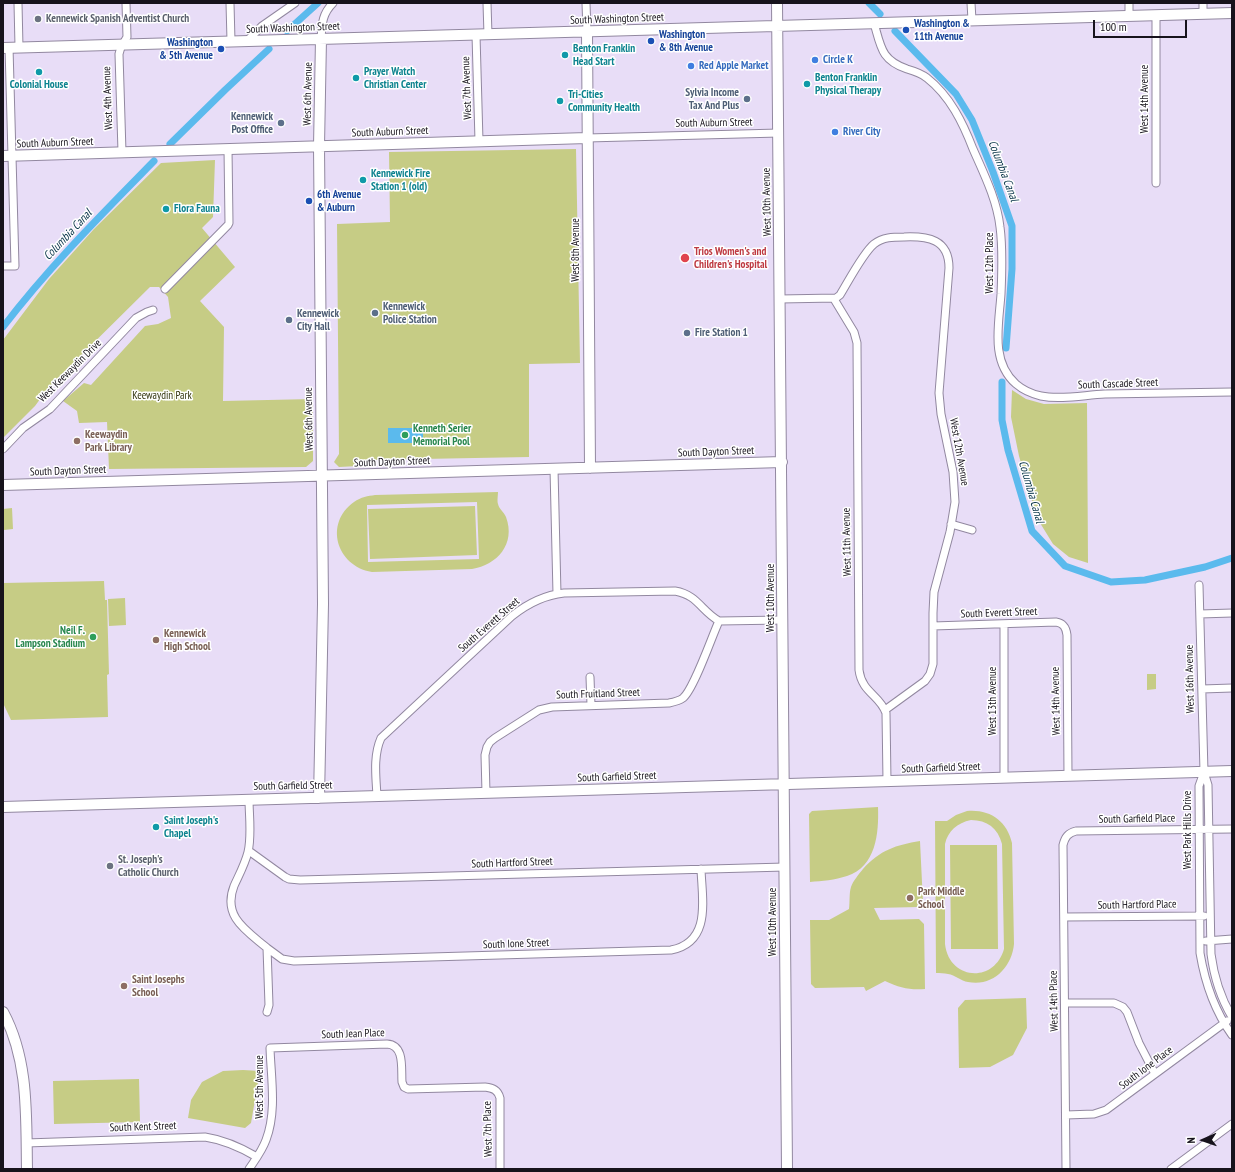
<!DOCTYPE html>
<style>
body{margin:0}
#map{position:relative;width:1235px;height:1172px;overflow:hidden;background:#e8ddf7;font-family:"PT Sans Narrow",sans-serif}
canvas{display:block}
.frame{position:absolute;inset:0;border:4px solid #17131c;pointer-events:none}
.north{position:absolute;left:1183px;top:1120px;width:40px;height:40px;-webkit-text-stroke:3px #fff;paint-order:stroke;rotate:268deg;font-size:11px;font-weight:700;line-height:16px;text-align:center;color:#17131c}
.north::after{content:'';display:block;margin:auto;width:14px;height:18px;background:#17131c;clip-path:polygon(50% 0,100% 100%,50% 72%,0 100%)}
.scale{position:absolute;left:1093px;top:20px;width:94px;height:18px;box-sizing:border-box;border:2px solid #17131c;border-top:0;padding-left:5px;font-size:12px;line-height:14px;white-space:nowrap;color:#17131c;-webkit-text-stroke:3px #fff;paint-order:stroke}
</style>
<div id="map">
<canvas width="1235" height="1172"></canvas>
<div class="frame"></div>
<div class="north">N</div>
<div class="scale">100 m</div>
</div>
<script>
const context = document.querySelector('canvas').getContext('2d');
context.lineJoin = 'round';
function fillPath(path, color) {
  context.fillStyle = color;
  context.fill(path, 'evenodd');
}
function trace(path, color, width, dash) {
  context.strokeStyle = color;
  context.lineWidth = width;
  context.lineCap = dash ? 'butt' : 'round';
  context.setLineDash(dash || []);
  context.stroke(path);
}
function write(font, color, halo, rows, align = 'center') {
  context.font = font + ' "PT Sans Narrow",sans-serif';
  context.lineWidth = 3;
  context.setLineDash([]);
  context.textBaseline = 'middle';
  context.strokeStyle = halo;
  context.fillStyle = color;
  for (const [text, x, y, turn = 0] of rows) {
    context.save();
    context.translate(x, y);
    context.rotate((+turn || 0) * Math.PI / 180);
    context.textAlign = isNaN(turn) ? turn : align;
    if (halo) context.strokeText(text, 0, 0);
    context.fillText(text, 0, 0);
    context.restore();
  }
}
fillPath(new Path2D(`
 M576 149 580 363 529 364V457L367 460 358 466 339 467 334 462 339 454 337 224 390 222 389 152Z
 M215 160 213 217 202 228 235 267 200 301 224 327 223 401 313 399V461L306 467 109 469 107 422 79 423 77 411 63 401 84 383 91 385 145 326 158 324 171 318 168 297 159 287H150L49 387 35 406 3 438V340L49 279 94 229 161 163Z
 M1012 390 1026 399 1044 404 1087 403 1088 563 1069 557 1053 544 1037 518 1019 456 1011 417Z
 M498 492C498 495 497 501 498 504 499 509 504 512 506 517 516 544 497 565 472 569L372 572C336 566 324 523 354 502 361 497 368 496 375 495ZM477 502 479 559 368 562 367 505Z
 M475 506 477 555 370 559 368 509Z
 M12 508 13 529 4 530 3 509Z
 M104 581 105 600H107L109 674 107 675 108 717 11 720 3 703V583Z
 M125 598 126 625 109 626 108 599Z
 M1156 674V689L1147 690V674Z
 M878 807C879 833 876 867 847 876 835 880 822 881 810 882L809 814 812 811Z
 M967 811C990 809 1007 821 1012 843L1014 944C1012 967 993 987 968 982 961 981 955 975 948 974 944 973 940 973 936 973L935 821H947L956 815ZM971 820C987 820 998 828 1002 844L1004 949C994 984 949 980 945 944V844C948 831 957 823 971 820Z
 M920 841 923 903 919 907 874 908 880 920 919 919 924 924 925 989C909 990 900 988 885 981L866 991 864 987 815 988 811 984 810 920H829L849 909C850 902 849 893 851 887 853 881 859 874 863 869 880 850 896 845 920 841Z
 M950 845H997L998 949H951Z
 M1026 998 1027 1028 1013 1055 990 1067 959 1068 958 1008 965 1000Z
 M243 1070 260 1071 251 1123 245 1128 188 1118 191 1100 202 1082 223 1071Z
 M139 1079 140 1122 54 1124 53 1081Z`), '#c6cc85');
fillPath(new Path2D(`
 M388 428H423V443H388Z`), '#5bbaed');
trace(new Path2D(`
 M869 3 880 14
 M287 31 318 3
 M895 31 956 94 972 120 993 172 1012 226V269L1006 348
 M170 144 225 90 269 49
 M3 327C48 268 101 215 154 161
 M1002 382V420L1008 450 1032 531 1065 566 1111 582 1145 580 1205 567 1232 558`), '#5bbaed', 7);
const street = new Path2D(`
 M18 3 19 47
 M230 3 231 41
 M487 3 488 35
 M586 3 587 32
 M971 3 972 20
 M1129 3V16
 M1203 3V14
 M1156 15V183
 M874 23C881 47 881 60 907 69 914 71 921 73 927 78 950 96 963 123 973 149 984 174 997 200 1000 227 1003 249 1002 271 1001 294 999 324 990 361 1016 384 1023 390 1032 394 1041 396 1061 400 1084 395 1105 394 1147 393 1190 393 1232 392
 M476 35 479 141
 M321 39C322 24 322 14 333 3
 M247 41 262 26 295 3
 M587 138 779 133
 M122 152 119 54 121 47 127 37 126 3
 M3 266H15L9 47
 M165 289 228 225 229 223 228 149
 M780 299 836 298 840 295C848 282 863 253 874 244 883 237 893 237 904 237 928 236 949 239 949 268L939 393 941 414 953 472 955 502 950 532 934 592 933 613V664L930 674 925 681 885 710
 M834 299 854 332 857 343 859 670C862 693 880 695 886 713L887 781
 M3 449 23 428 50 409 136 318 147 312 153 310
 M554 469 557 594
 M951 524 972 530
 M1199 585 1204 772 1208 785 1211 954C1214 977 1220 997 1232 1017
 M1200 614 1232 613
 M1004 624V778
 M933 626 1056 622C1063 623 1066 627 1067 635L1068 776
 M590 677 591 705
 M1202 689 1232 688
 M1204 772 1199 786 1200 953C1205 983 1214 1010 1232 1035
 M486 793 485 755 487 747 490 742 495 738 539 710 552 707 669 703C674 702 679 701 683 698 694 689 712 636 719 621
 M377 796C376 777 373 756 381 738L512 616C527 604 545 595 564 593L675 591C698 595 701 611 719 621L783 620
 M249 799C249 816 252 835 248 852 245 864 239 875 234 886 222 917 247 931 267 948L269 1005 267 1012
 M249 851 285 877 289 879 300 880 785 867
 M1064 917 1204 916
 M1206 941 1232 939
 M267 948 282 959 294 961 671 950C712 942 702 899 701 869
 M1065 1003H1114L1123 1007 1127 1012 1139 1043 1155 1074
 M1066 1115 1094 1114 1106 1110 1227 1021
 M26 1143 205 1137C225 1140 240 1147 257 1157
 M249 1169C255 1160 262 1151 266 1140 277 1111 271 1078 270 1048L387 1044C405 1045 401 1069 402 1082L404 1087 408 1089 485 1087C493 1088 498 1090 500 1098V1169
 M1066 1169 1063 845C1065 837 1068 833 1076 831L1232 829
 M1171 1169 1232 1124`);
const secondary = new Path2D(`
 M777 3 787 1169
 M587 32 590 468
 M3 48 1232 13
 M3 156 587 138
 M3 485 782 462
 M319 798 323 604 319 146 321 39
 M3 807 1232 771
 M3 1012C29 1060 26 1116 27 1169`);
trace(street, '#9288a0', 9);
trace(secondary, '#9288a0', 12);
trace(street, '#fff', 7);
trace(secondary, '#fff', 10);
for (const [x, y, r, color] of [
 [38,19,4,"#6b7280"],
 [906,30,4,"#1a4fb4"],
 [651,41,4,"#1a4fb4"],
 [221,49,4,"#1a4fb4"],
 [565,55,4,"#0f9aa8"],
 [815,60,4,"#3f7fe0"],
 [691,66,4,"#3f7fe0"],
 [39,72,4,"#0f9aa8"],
 [356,78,4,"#0f9aa8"],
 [807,84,4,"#0f9aa8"],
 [747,99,4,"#5c6f8a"],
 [560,101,4,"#0f9aa8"],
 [281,123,4,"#5c6f8a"],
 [835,132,4,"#3f7fe0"],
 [363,180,4,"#0f9aa8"],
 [309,201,4,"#1a4fb4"],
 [166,209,4,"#0f9aa8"],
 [685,258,5,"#e0444e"],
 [375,313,4,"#5c6f8a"],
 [289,320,4,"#5c6f8a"],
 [687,333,4,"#5c6f8a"],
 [405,435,4,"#2e9e5b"],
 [77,441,4,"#8d6e63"],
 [93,637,4,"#2e9e5b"],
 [156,640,4,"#8d6e63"],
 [156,827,4,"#0f9aa8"],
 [110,866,4,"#6b7280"],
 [910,898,4,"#8d6e63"],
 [124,986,4,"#8d6e63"]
]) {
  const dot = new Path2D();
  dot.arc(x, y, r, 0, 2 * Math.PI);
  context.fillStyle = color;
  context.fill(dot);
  trace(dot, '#fff', 1.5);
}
write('bold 11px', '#5b616d', '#fff', [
 ["Kennewick Spanish Adventist Church",46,19],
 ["St. Joseph's",118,860],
 ["Catholic Church",118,873]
], 'left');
write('11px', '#17131c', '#fff', [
 ["South Washington Street",617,19,-2],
 ["South Washington Street",293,28,-2],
 ["West 7th Avenue",467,88,-92],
 ["West 6th Avenue",308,94,-89],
 ["West 4th Avenue",108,98,-92],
 ["West 14th Avenue",1145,99,-90],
 ["South Auburn Street",714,123,-1],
 ["South Auburn Street",390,132,-2],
 ["South Auburn Street",55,143,-2],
 ["West 10th Avenue",767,202,-91],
 ["West 8th Avenue",576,250,-90],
 ["West 12th Place",990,263,-90],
 ["West Keewaydin Drive",70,371,-45],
 ["South Cascade Street",1118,384,-2],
 ["West 6th Avenue",309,419,-91],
 ["South Dayton Street",716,452,-2],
 ["West 12th Avenue",959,452,80],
 ["South Dayton Street",392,462,-2],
 ["South Dayton Street",68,471,-2],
 ["West 11th Avenue",847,542,-91],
 ["West 10th Avenue",771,598,-90],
 ["South Everett Street",999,613,-2],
 ["South Everett Street",489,625,-41],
 ["West 16th Avenue",1190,679,-91],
 ["South Fruitland Street",598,694,-2],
 ["West 13th Avenue",993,701,-90],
 ["West 14th Avenue",1056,701,-91],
 ["South Garfield Street",941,768,-2],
 ["South Garfield Street",617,777,-2],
 ["South Garfield Street",293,786,-1],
 ["South Garfield Place",1137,819,-1],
 ["West Park Hills Drive",1188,830,-90],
 ["South Hartford Street",512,863,-2],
 ["South Hartford Place",1137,905,-1],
 ["West 10th Avenue",773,922,-90],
 ["South Ione Street",516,944,-2],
 ["West 14th Place",1054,1001,-91],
 ["South Jean Place",353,1034,-2],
 ["South Ione Place",1146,1068,-37],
 ["West 5th Avenue",260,1087,-90],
 ["South Kent Street",143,1127,-2],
 ["West 7th Place",488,1129,-91]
]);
write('bold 11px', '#164399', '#fff', [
 ["Washington &",914,24],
 ["11th Avenue",914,37],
 ["Washington",659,35],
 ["& 8th Avenue",659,48],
 ["Washington",213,43,"right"],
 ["& 5th Avenue",213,56,"right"],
 ["6th Avenue",317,195],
 ["& Auburn",317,208]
], 'left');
write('bold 11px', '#0d838f', '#fff', [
 ["Benton Franklin",573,49],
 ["Head Start",573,62],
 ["Prayer Watch",364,72],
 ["Christian Center",364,85],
 ["Benton Franklin",815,78],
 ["Physical Therapy",815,91],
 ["Colonial House",39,85,"center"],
 ["Tri-Cities",568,95],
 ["Community Health",568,108],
 ["Kennewick Fire",371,174],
 ["Station 1 (old)",371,187],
 ["Flora Fauna",174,209],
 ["Saint Joseph's",164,821],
 ["Chapel",164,834]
], 'left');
write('bold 11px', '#366cbe', '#fff', [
 ["Circle K",823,60],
 ["Red Apple Market",699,66],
 ["River City",843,132]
], 'left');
write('bold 11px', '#4e5e75', '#fff', [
 ["Sylvia Income",739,93,"right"],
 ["Tax And Plus",739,106,"right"],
 ["Kennewick",273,117,"right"],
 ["Post Office",273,130,"right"],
 ["Kennewick",383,307],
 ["Police Station",383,320],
 ["Kennewick",297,314],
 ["City Hall",297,327],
 ["Fire Station 1",695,333]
], 'left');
write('bold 11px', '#be3a42', '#fff', [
 ["Trios Women's and",694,252],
 ["Children's Hospital",694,265]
], 'left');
write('11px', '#32340d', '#fff', [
 ["Keewaydin Park",162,396]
]);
write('bold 11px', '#27864d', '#fff', [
 ["Kenneth Serier",413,429],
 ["Memorial Pool",413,442],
 ["Neil F.",85,631,"right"],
 ["Lampson Stadium",85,644,"right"]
], 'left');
write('bold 11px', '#785e54', '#fff', [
 ["Keewaydin",85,435],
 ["Park Library",85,448],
 ["Kennewick",164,634],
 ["High School",164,647],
 ["Park Middle",918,892],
 ["School",918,905],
 ["Saint Josephs",132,980],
 ["School",132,993]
], 'left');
write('italic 12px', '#093449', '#fff', [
 ["Columbia Canal",1003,171,69],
 ["Columbia Canal",68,235,-47],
 ["Columbia Canal",1031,492,74]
]);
</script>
